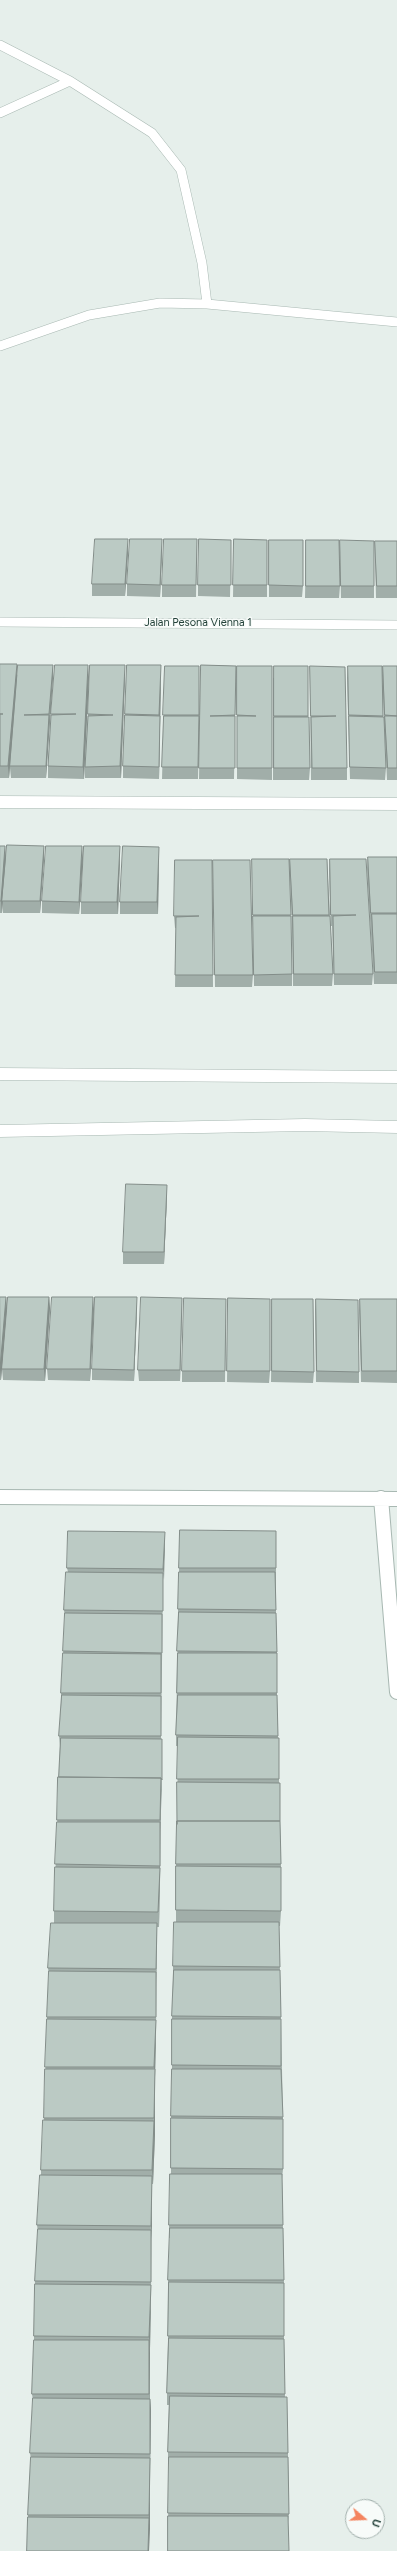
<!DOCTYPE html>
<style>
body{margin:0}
#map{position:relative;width:397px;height:2551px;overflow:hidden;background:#e6efeb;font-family:Figtree,sans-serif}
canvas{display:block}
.north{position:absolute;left:345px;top:2499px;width:40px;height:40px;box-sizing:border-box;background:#f7fbf9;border:1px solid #a3b1ad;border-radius:50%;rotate:109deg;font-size:11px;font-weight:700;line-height:16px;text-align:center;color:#24423a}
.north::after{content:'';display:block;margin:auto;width:14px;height:18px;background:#f4845f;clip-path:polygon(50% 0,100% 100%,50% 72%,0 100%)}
</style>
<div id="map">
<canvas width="397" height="2551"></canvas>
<div class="north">U</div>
</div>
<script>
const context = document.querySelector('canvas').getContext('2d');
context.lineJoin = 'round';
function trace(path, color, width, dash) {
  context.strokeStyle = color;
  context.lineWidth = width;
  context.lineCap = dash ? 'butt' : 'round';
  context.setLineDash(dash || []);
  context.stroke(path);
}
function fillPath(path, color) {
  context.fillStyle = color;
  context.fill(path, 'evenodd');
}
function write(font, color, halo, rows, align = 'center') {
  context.font = font + ' Figtree,sans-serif';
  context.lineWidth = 3;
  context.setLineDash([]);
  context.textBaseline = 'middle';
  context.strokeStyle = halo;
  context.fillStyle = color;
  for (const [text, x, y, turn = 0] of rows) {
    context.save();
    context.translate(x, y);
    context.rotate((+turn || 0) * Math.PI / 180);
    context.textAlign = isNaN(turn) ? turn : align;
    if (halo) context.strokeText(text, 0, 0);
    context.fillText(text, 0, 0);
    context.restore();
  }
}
const streetFar2 = new Path2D(`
 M0 45 70 81 152 133 181 170 202 263 207 304
 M0 113 70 81
 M0 346 89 315 160 303 207 304 397 322
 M0 622 397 625`);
const streetFar1 = new Path2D(`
 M0 802 397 804
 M0 1074 397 1077
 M0 1131 305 1125 397 1127`);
const street = new Path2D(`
 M0 1497 397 1499
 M381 1498 397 1692`);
trace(streetFar2, '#a8b8b2', 10);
trace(streetFar1, '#a8b8b2', 13);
trace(street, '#a8b8b2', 16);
trace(streetFar2, '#fff', 9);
trace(streetFar1, '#fff', 12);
trace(street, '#fff', 14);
fillPath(new Path2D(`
 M197 539 196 597H162V585Z
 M234 539 267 540V597H233Z
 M231 540 230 597 198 596V585Z
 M269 540 303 586 302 597H269Z
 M306 540 340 586 339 598H305Z
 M340 540 374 586V598H341L340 552Z
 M375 541H397V598H376L375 552Z
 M128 551 125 596H92V584Z
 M162 551 160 597 127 596V584Z
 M0 664 17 675 53 665V677L46 778H11L10 768 9 778H0Z
 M55 665 89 677 84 779 48 778V766Z
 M127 665 161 677 159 779 123 778V766Z
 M201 665 236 666 234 779H199Z
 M165 666H199V728L198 779H162Z
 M237 666 272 716V780L237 779Z
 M308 666V717L310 768 309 780H273V678Z
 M310 666 347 768V780H311L310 678Z
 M348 666H382L383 717 386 768 385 780 350 779 347 678Z
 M383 666H397V780H387L382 678Z
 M125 677 121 778H85V767L88 714Z
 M0 846 6 857 44 846V858L40 913H3L2 903V913H0Z
 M120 846V858L118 914H81V902Z
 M368 857H397V984H374L367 869Z
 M83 858 79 914 42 913V901Z
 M159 859 158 914H120V902Z
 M252 859H289L292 974V986H254Z
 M290 859H327L333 974 332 986H293L292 927 290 871Z
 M330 859 373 974 372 985H334L332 926H331L329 870Z
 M212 860 213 987H175L176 928H175L174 916Z
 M213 860 253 975 252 987H215Z
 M167 1196 164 1264H123V1252Z
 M0 1297H6L7 1308 1 1380H0Z
 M49 1297 50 1308 45 1381 3 1380 2 1369Z
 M182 1298 180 1381H139L138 1370Z
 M228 1298 270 1371 269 1383 227 1382Z
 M226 1299 225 1382H182V1371Z
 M272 1299 314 1372 313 1383 271 1382Z
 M316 1299 359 1372V1383L316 1382 315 1310Z
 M360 1299H397V1383L361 1382 359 1310Z
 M137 1308 134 1381 92 1380V1369Z
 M94 1309 90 1381 48 1380 47 1369Z
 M180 1530 276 1568V1613L277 1653V1695L278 1738H279V1783L280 1821 281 1867V1911L280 1926H279L283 2117V2169L282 2179 284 2283V2339L285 2397 288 2453 289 2514 288 2522 168 2523 169 2464H168V2452L169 2405H167V2393L168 2344V2280L170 2238H169V2225L171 2174V2116L172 2069V2016L173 1981V1966L176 1922V1864L177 1827 178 1746H176V1735L178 1620V1609L179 1572Z
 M165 1543 163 1580 162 1663 161 1739 162 1790 160 1831V1883L159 1927H157L156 2034 155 2077V2134L153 2184H152L151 2297 150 2349V2399L151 2410 149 2551H27L28 2515 31 2459 30 2453 33 2400 32 2394 34 2340V2336L35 2281 38 2232 37 2225 41 2175V2170L44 2120 47 2017 49 1975 48 1968 54 1923V1911L60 1746 59 1736 61 1703V1693L65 1618 64 1610 68 1572 67 1568Z`), '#a1aea9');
fillPath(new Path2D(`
 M128 539V551L125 596V584Z
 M162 539V551L160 597V585Z
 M17 664V676L9 778 8 766Z
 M53 665V677L46 778V766Z
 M88 665 89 677 84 779 83 767Z
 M125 665V677L121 778 120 766Z
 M161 665V677L159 779V715Z
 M5 846 6 857 2 913 1 901Z
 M44 846V858L40 913V901Z
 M82 846 83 858 79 914V902Z
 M120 846V858L118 914 117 902Z
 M159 847V859L158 914 157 902Z
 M167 1185V1196L164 1264V1252Z
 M6 1297 7 1308 1 1380 0 1369Z
 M49 1297 50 1308 45 1381 44 1369Z
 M93 1297 94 1309 90 1381V1369Z
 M137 1297V1308L134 1381V1370Z
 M182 1298V1309L180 1381V1370Z
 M165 1532V1543L164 1580 163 1569Z
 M161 1778 160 1883 159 1927 160 1820Z
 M157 1923V1938L156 1983V1969Z
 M156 1972V2034L155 2077V2134L153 2184 152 2170 154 2124V2067L156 2024Z
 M152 2176V2239L151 2226Z
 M151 2230V2297L150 2349 149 2337 151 2288Z
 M149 2340 150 2353 149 2406Z
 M150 2399 151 2410 150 2465Z
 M150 2458V2529L149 2551H148Z`), '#838d89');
const building = new Path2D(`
 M95 539H128L125 584H92Z
 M130 539H162L160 585 127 584Z
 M164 539H197L196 585H162Z
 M199 539 231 540V585H198Z
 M234 539 267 540V585H233Z
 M269 540H303V586L269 585Z
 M306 540H339L340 586H306Z
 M340 540 374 541V586H341Z
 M375 541H397V586H377Z
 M0 664H17L8 766H0V714H3H0Z
 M18 665H53L49 714 24 715H49L46 766H10Z
 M55 665H88L83 767 48 766 51 715 76 714H51Z
 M90 665H125L120 766 85 767 88 716 113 715 88 714Z
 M127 665H161L159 715 125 714Z
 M201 665 236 666 235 715 210 716H235V768H199Z
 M165 666H199V715H163Z
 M237 666H272V768H237V716H256L237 715Z
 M274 666H308V716H274Z
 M310 666 345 667 347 768H312L311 717 336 716H311Z
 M348 666H382L383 716 349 715Z
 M383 666H397V716L385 715Z
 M125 715 160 716 159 767 123 766Z
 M164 716H199L198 767H162Z
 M349 716 384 717 386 768 350 767Z
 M385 716H397V768H388Z
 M274 717H309L310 768H274Z
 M7 845 44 846 40 901H2Z
 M0 846H5L1 901H0Z
 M46 846H82L79 902 42 901Z
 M84 846H120L117 902H81Z
 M123 846 159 847 157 902H120Z
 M368 857H397V913H371Z
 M252 859H289L291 915H253Z
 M290 859H327L329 915H293Z
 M330 859H366L373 974H334L333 916 356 915H331Z
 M175 860H212L213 975H175L176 917 199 916H174Z
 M213 860H250L253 975H215Z
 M372 914H397V972H375Z
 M253 916H291L292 974 254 975Z
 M293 916H330L333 974H294Z
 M126 1184 167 1185 164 1252H123Z
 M0 1297H6L0 1369Z
 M8 1297H49L44 1369H2Z
 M52 1297H93L90 1369H47Z
 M95 1297H137L134 1370 92 1369Z
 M141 1297 182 1298 180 1370H138Z
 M184 1298 226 1299 225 1371H182Z
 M228 1298 270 1299V1371H227Z
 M272 1299H313L314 1372 272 1371Z
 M316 1299 358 1300 359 1372 317 1371Z
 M360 1299H397V1371H362Z
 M180 1530 276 1531V1568H179Z
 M68 1531 165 1532 163 1569 67 1568Z
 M66 1572 163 1573V1611L64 1610Z
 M179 1572H275L276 1610 178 1609Z
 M179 1612 276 1613 277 1652 177 1651Z
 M65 1613 162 1614V1653L63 1651Z
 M63 1653 161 1654V1693H61Z
 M178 1653H277V1693H177Z
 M62 1695 161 1696V1736H59Z
 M178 1695H277L278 1736 176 1735Z
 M178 1737 279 1738V1779H177Z
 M61 1738 162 1739V1780L161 1778 59 1777Z
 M58 1777 161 1778 160 1820H57Z
 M177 1782 280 1783V1821H177V1824Z
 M177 1821H280L281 1864H176Z
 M57 1822H160V1866L55 1864Z
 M176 1866 281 1867V1911L176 1910Z
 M55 1867 160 1868 158 1912 54 1911Z
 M174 1922H279L280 1967 173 1966Z
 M51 1923H157L156 1969 48 1968Z
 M174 1970H280L281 2017 172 2016Z
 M49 1971 156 1972V2017H47Z
 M47 2019 156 2020 154 2067H45Z
 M172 2019H281V2066L172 2065Z
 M45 2069H155L154 2118H44Z
 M172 2069H281L283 2117 171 2116Z
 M171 2118 283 2119V2169L171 2168Z
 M43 2120 154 2121 152 2170H41Z
 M170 2174H282L283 2225H169Z
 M40 2175 152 2176 151 2226 37 2225Z
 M170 2228H283L284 2280H168Z
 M38 2229 151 2230V2282L35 2281Z
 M169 2282 284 2283V2336H168Z
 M35 2284 151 2285 149 2337 34 2336Z
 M169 2338 284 2339 285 2394 167 2393Z
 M34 2340H149V2394H32Z
 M170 2396 287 2397 288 2453 168 2452Z
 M33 2398 150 2399V2454L30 2453Z
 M31 2457 150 2458 149 2515H28Z
 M169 2457H288L289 2514 168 2513Z
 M168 2516H288L289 2551H168Z
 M28 2517 149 2518 148 2551H27Z`);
fillPath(building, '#bbcac4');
trace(building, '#838d89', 1);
write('11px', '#24423a', '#f7fbf9', [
 ["Jalan Pesona Vienna 1",198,623]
]);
</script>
